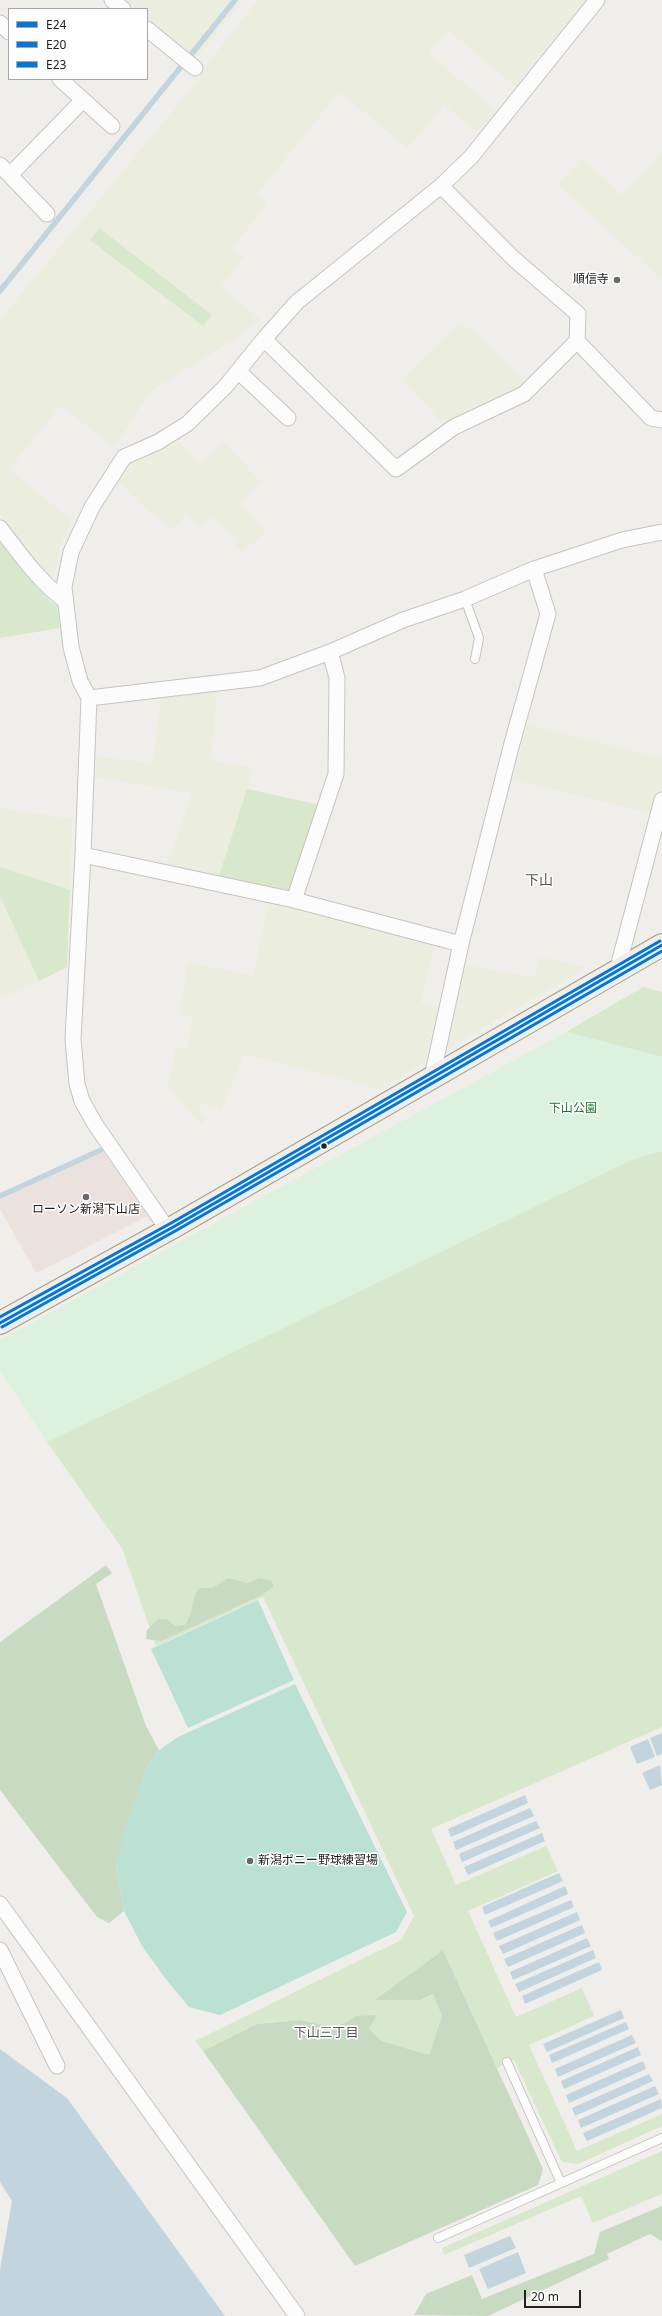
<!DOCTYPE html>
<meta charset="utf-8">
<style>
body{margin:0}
#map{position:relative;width:662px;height:2316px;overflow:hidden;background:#efeeea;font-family:"Noto Sans",sans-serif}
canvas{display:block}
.legend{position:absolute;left:8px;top:8px;width:140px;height:72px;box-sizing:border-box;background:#fff;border:1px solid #a6a6a6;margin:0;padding:5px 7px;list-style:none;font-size:12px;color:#212121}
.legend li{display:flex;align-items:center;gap:8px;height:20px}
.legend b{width:20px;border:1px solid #a6a6a6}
.scale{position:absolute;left:524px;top:2290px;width:57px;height:18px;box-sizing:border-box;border:2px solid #212121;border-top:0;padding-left:5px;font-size:12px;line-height:14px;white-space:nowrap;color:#212121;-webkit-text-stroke:3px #fff;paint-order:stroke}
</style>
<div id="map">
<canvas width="662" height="2316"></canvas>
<ul class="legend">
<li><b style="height:5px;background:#07d"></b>E24</li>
<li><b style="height:5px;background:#07d"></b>E20</li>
<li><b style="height:5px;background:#07d"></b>E23</li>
</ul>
<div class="scale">20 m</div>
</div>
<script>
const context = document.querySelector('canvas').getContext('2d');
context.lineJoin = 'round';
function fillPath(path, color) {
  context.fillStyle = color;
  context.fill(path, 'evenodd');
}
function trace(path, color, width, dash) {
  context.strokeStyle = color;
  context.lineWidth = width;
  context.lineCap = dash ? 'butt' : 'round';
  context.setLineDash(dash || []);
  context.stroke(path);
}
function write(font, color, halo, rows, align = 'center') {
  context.font = font + ' "Noto Sans","Noto Sans JP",sans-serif';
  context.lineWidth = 3;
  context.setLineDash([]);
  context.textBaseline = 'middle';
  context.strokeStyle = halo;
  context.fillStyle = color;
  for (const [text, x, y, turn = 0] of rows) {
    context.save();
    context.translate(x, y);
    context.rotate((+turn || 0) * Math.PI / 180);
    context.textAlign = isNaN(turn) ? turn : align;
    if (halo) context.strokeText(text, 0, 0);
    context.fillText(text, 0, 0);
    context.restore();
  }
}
fillPath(new Path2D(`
 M103 1152 148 1216 36 1273 0 1209V1199Z`), '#ebe1dd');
fillPath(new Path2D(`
 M122 0H243L199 54 192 56 147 20V9H133Z
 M258 0H585L515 86 448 30 428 53 496 110 477 132 444 105 408 148 339 92 257 194 267 203 232 248 244 257 221 287 260 319 236 338 151 391 114 448 61 405 9 469 71 520 60 546 53 577 48 578 0 515V320L196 83 209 62Z
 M662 152V278L661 279 557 184 582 158 622 195Z
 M460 323 480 335 527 384 445 426 402 379Z
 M179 442 200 464 224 442 261 482 240 503 266 532 242 552 235 545 238 540 211 517 200 526 186 515 173 529 142 506 119 482 131 464Z
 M217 689 211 760 253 767 247 789 320 805 292 895 166 868 192 793 95 777 96 756 153 764 161 696Z
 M527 724 662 758V809L651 813 513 780Z
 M0 808 72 819 67 967 0 999Z
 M269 900 436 941 421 1003 438 1008 425 1062 380 1089 244 1054 221 1110 200 1103 198 1107 207 1119 200 1124 168 1086 176 1047 187 1049 192 1018 179 1015 188 962 253 976Z
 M539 957 586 967 449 1048 448 1039 466 965 534 977Z`), '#ebeddf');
fillPath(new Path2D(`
 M99 228 212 315 203 326 90 240Z
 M0 539 51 602 57 606 60 628 0 638Z
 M247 789 320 805 292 895 218 879Z
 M0 867 70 890 67 967 39 981 0 896Z
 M643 987 662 992V1057L566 1032Z
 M662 1151V1727L431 1829 456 1885 546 1846 558 1871 468 1911 516 2017 582 1988 594 2016 529 2045 577 2151 662 2114V2126L578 2164 562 2162 514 2060 497 2068 443 1950 376 2000H420L433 1994 442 2016 429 2055 382 2041 369 2029 376 2016H356L336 2028 301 2020 257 2024 203 2051 195 2041 401 1940 414 1916 263 1597 156 1646 122 1548 47 1442 633 1159Z
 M662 2151V2194L593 2223 581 2196 444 2255 442 2248Z`), '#d8e8cd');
fillPath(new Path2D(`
 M106 1565 112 1573 96 1584 146 1726 159 1750 145 1772 116 1868 124 1911 109 1923 97 1917 0 1790V1642Z
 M228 1578 247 1583 260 1578 271 1581 274 1586 262 1595 161 1641 146 1639 147 1630 158 1619H167L175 1626 185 1625C194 1611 191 1600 199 1588H212Z
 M443 1950 543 2169 538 2185 355 2266 203 2051 257 2024 301 2020 336 2028 356 2016 377 2015 369 2029 382 2041 429 2055 442 2016 433 1994 420 2000H375Z
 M662 2206V2241L650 2234 607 2254 609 2259 488 2316 414 2315 426 2294 472 2275 482 2299 594 2254 600 2232Z`), '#c8dbc2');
fillPath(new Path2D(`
 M566 1032 662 1057V1151L633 1159 47 1442 0 1371V1340Z`), '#dcf1de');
fillPath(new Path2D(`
 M258 1600 294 1680 188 1728 151 1649Z
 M295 1684 407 1912 396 1932 220 2015 189 2007 165 1978 142 1946 124 1911 116 1868 124 1833 145 1772 159 1750 178 1737Z`), '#bbe1d5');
fillPath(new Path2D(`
 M662 1733V1754L657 1756 650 1738Z
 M648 1739 655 1757 637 1764 630 1747Z
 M660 1765 662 1785 650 1790 642 1773Z
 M525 1795 528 1803 451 1837 448 1829Z
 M530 1808 534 1816 456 1850 453 1842Z
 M536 1821 540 1828 462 1862 459 1854Z
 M542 1833 545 1841 468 1875 464 1867Z
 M559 1873 563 1881 485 1915 482 1907Z
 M565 1886 568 1894 491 1928 488 1921Z
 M571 1900 574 1907 497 1941 493 1933Z
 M577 1912 580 1920 503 1954 499 1946Z
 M582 1925 585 1933 508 1967 504 1959Z
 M587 1938 591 1946 513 1980 510 1972Z
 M593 1950 596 1958 519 1992 515 1984Z
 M599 1962 602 1970 525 2004 522 1996Z
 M621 2010 624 2018 547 2052 543 2044Z
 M626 2022 629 2029 552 2063 549 2055Z
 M632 2035 636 2043 558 2077 555 2069Z
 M638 2047 641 2055 564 2089 561 2081Z
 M0 2049 67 2098 225 2316H0V2269L12 2201 0 2182Z
 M643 2061 646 2069 569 2103 566 2095Z
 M649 2074 653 2081 575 2116 572 2108Z
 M655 2086 659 2094 581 2128 578 2120Z
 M661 2099 662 2108 587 2141 583 2133Z
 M510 2236 516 2248 469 2268 464 2255Z
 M518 2252 526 2273 488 2289 479 2269Z`), '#c2d5de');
trace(new Path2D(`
 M190 56 235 0
 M0 291 180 68
 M0 1196 101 1150`), '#c2d5de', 5.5);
const lane = new Path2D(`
 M465 599 479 638 475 659
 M507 2062 561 2183
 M438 2238 662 2138`);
const street = new Path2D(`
 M112 0 123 9
 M0 23 9 32
 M147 29 195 68
 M60 79 112 126
 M0 165 47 214
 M10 175 83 100
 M441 186 514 259 578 314 577 341 651 418 662 420
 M264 339 396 469 454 427 524 394 577 341
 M238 371 288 418
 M0 528C20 554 38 580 64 600
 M89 698 260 678 330 652 403 620 465 599 534 569 622 540 662 532
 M83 855 294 900 461 944
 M294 900 336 774 337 678 330 652
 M617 971 662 800
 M432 1077 461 944 511 747 548 614 534 569
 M168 1230 95 1124 82 1101 77 1084 73 1039 83 855 89 698 80 681 71 647 64 587 71 552 92 507 124 457 158 442 187 424 225 387 264 339 297 302 441 186 471 157 597 0
 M0 1904 297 2316
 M0 1950 57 2066`);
const primary = new Path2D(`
 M0 1323 175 1226 662 945`);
trace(lane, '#c5c4c2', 10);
trace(street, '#c5c4c2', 17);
trace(primary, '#a39e89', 24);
trace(lane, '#fdfcfc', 8);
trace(street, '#fdfcfc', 15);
trace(primary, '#f1eee7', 22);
trace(new Path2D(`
 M0 1323 175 1226 662 945`), '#07d', 3);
trace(new Path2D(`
 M2 1327 177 1230 662 951`), '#07d', 3);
trace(new Path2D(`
 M0 1317 173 1222 660 941`), '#07d', 3);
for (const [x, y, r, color] of [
 [617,280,4,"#696967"],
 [324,1146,3.5,"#212121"],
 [86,1197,4,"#696967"],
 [250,1861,4,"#696967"]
]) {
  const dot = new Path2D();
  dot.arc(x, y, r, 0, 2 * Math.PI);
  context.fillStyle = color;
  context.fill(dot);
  trace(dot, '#fff', 1.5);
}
write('12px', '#212121', '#fff', [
 ["順信寺",609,280],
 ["ローソン新潟下山店",86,1210,"center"],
 ["新潟ポニー野球練習場",258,1861,"left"]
], 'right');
write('12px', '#18762c', '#fff', [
 ["下山公園",573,1109]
]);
write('13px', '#545454', '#fff', [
 ["下山三丁目",326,2033]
]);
write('14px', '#545454', '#fff', [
 ["下山",539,881]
]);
</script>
